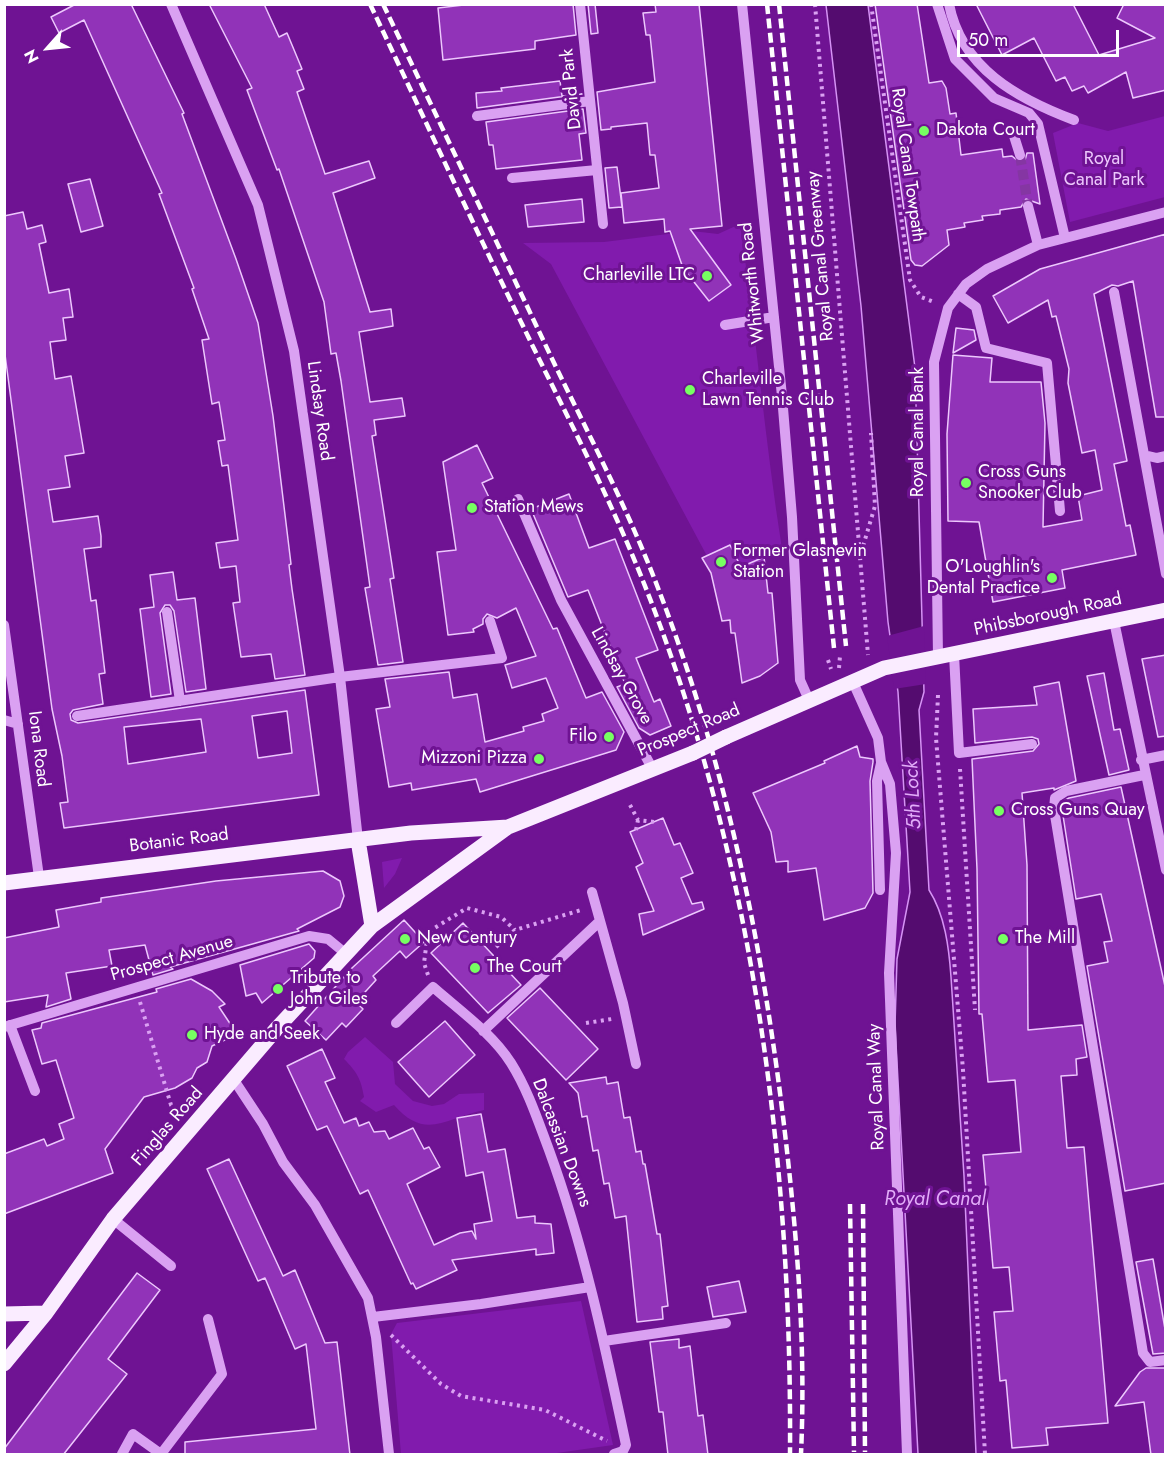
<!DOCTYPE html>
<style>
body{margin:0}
#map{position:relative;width:1170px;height:1459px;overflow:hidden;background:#6f1393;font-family:Jost,sans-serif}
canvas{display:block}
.frame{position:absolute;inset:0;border:6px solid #fff;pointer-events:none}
.north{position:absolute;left:18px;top:18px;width:60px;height:60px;-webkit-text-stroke:4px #6f1393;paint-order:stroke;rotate:243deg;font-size:16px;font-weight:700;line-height:24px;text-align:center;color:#fff}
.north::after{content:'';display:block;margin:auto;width:21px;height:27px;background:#fff;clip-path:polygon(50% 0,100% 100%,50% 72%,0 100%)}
.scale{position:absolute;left:957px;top:30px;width:162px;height:27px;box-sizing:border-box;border:3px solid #fff;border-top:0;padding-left:8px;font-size:18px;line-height:21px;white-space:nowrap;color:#fff;-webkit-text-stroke:4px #6f1393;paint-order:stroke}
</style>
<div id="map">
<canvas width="1170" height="1459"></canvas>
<div class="frame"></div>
<div class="north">N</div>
<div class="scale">50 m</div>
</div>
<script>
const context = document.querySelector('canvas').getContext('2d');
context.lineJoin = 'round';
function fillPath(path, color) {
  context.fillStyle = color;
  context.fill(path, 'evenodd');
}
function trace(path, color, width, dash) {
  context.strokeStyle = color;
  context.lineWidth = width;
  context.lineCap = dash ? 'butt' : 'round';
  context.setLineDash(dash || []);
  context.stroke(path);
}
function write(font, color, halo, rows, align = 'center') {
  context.font = font + ' Jost,sans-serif';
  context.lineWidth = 6;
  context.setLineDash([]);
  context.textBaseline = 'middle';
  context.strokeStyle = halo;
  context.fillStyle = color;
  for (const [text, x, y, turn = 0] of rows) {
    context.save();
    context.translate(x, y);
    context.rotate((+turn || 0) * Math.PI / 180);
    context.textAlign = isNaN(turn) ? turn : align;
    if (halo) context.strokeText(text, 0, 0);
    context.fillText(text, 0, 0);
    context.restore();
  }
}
fillPath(new Path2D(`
 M1165 116V197L1070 222 1053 133 1078 123 1108 131Z
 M740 224C756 333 765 441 782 549L741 567 707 556 551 264 523 243 604 242 692 231 718 234Z
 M402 858 395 874 384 888 382 862Z
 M365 1037 393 1062 395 1084 413 1101 432 1106 444 1104 459 1094 484 1093V1110C446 1118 425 1141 394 1105L376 1112 360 1101 364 1097C361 1079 357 1072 344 1059L348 1052Z
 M581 1301 613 1445 550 1454H401L391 1334 397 1323Z`), '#811bad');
const water = new Path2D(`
 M826 5H868L915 368 924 692 919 710 929 890C945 915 949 948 951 977L964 1176 976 1454H918L895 1025 897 959 910 892 898 692 888 622 861 306Z`);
fillPath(water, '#540c6f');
trace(water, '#d693f5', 1.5);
fillPath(new Path2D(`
 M924 626 926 684 894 689 887 636Z`), '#6f1393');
const building = new Path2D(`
 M76 4H131L184 113 182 114 236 259 258 323 273 416 291 564 289 565 292 589 305 675 275 679 271 654 241 657 233 603 240 602 236 566 220 568 216 543 238 540 228 465 222 466 218 441 225 440 219 402 212 404 202 340 209 339 192 289 194 288 159 194 162 193 84 20 59 33 51 17Z
 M209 4H264L279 37 287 33 302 69 297 71 304 89 297 92 325 174 369 161 375 178 333 193 370 312 391 309 393 326 359 332 370 402 402 398 405 416 374 420 376 435 372 436 394 578 390 579 403 662 378 665 365 588 370 587 341 381 336 353 331 354 324 302 279 169 277 170 247 90 252 88Z
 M472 4H573L576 35 535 41V49L443 60 438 8Z
 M588 4H595L598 33 591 34Z
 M655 4H699L722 226 690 229 731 285 709 301 683 268 670 231 665 232 664 219 624 223 621 193 659 188 655 155H650L647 123 611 127V129L601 130 597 92 655 82 650 35H646L643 13 656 12Z
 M875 4H917L929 83 942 81 946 88 950 114 956 113 961 155 1002 149 1003 157 1012 156 1019 162 1025 160 1027 153H1033L1040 204 1026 199 1021 207 1000 210V214L982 216 983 220 964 223 965 227 947 230 949 245 922 266 915 265 911 260Z
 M976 4H1073L1099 55 1155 38 1117 18 1124 4H1166V90L1133 98 1126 72 1088 93 1084 86 1072 91 1065 77 1056 81 1034 38 1002 55Z
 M560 81 562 96 582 94 477 108 476 93 502 91 501 88Z
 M583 109 586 133 579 134 582 160 496 169 493 145H489L486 122Z
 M617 167 622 207 609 208 605 168Z
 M90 179 103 226 81 232 68 184Z
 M582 199 584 222 528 227 525 205Z
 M23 212 27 229 42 225 46 242 39 244 49 293 69 289 73 317 63 318 66 340 50 342 55 379 71 376 84 453 65 456 70 487 48 490 53 522 98 516 101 536V547L84 549 91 601 96 600 105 673 99 674 103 704 73 710 70 714 71 720 78 723 305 690 319 795 64 828 60 803 68 802 62 756 52 709 4 347V216ZM287 711 292 753 258 758 252 716ZM201 719 206 752 128 764 124 727Z
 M1166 234V417H1156L1133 281 1118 286 1112 285 1094 294 1127 461 1114 464 1126 526 1130 525 1136 555 1062 570 1065 588 993 602 979 522 948 521 947 434 953 355 992 358 990 382H1041L1045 423 1043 527 1082 520 1078 496 1102 490 1095 450 1082 453 1068 383 1069 369 1056 316 1052 317 1048 300 1008 323 993 296 1040 269Z
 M956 328 974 330 976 340 953 353Z
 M477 445 493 478 482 483 553 629 557 628 586 698 602 692 624 732 616 750 480 792 476 779 412 790 411 783 389 787 376 709 390 707 385 679 449 672 453 698 477 694 485 742 524 731 523 727 544 721 542 714 558 708 546 678 512 688 505 665 536 656 516 608 497 618 487 614 483 619V624L473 629 474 632 448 635 437 552 456 550 443 462Z
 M569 494 589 548 615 539 658 650 636 658 654 702 660 699 671 726 650 735 639 728 617 687 625 684 588 590 568 597 531 509Z
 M730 545 741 567 764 557 768 593H772L778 663 760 676 742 683 735 633H731L730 620 722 621 711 573 702 558Z
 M173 572 177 600 195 598 206 689 186 692 174 611 170 605H165L160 613 171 694 151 697 140 609 154 607 150 575Z
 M1166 655V736L1158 737 1142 659Z
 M1104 673 1114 730 1120 729 1129 770 1109 775 1087 676Z
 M1059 682 1076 781 1054 790V788L1022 793 1027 865 1028 1030 1082 1025 1087 1057 1076 1059 1077 1075 1061 1076 1067 1148 1084 1147 1108 1423 1046 1428 1048 1445 1012 1448 1006 1380 1000 1381 994 1312 1013 1311 1009 1267 993 1268 983 1155 1021 1152 1015 1080 988 1082 982 1014H979L977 869 972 759 1033 751 1039 744 1038 739 1032 737 975 743 973 709 1037 705 1034 687Z
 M857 746 860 757 873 759V762L870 781 873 893 865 908 824 920 816 868 788 872V861L776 862 771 832 753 793 825 763 824 761Z
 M1121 787 1166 991V1183L1125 1191 1087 966 1108 962 1104 942 1112 941 1101 894 1076 899 1062 809V802L1069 798Z
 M663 818 674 845 680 843 693 873 681 878 692 904 702 902 704 909 643 935 639 914 654 911 636 867 643 863 630 832Z
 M323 871 340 881 344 896 340 907 297 929 299 931 170 967 173 969 153 975 145 945 109 950 112 966 66 973 71 999 46 1007 48 995 4 1002V938L59 927 56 910 101 902V898L216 881Z
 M404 920 424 942 406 958 400 951 373 976 376 980 356 1002 363 1009 346 1027 342 1023 326 1040 305 1021 352 968Z
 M463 923 521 985 488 1013 431 953Z
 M309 944 315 951 314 958 262 1003 256 993 246 996 240 965Z
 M191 979 212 991 225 1004 219 1007 231 1025 229 1038 212 1046 207 1062 197 1068 192 1078 175 1088 144 1097 105 1149 113 1173 4 1214V1154L44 1139 47 1146 64 1139 59 1124 74 1118 56 1060 42 1064 32 1030 41 1028 42 1023 157 992 156 989Z
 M540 988 598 1049 566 1080 507 1018Z
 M445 1021 475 1055 429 1097 398 1062Z
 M322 1049 335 1078 325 1082 344 1123 356 1118 359 1126 369 1122 374 1132 385 1131 389 1139 413 1128 424 1149 429 1147 440 1167 407 1184 434 1245 460 1233 472 1231 476 1239 474 1224 492 1221 483 1172 466 1176 457 1118 481 1114 488 1152 505 1149 517 1218 535 1216V1223L551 1224 554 1253 536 1255V1249L452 1260 457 1270 416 1289 413 1283 411 1284 368 1190 360 1194 327 1126 317 1130 287 1066Z
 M606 1077 607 1084 618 1082 624 1118 630 1117 636 1152 641 1151 643 1164H645L657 1234H660L668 1306 662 1307 663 1319 637 1322 626 1216 615 1218 609 1183 604 1184 598 1150 593 1151 587 1116 582 1117 578 1093 569 1083Z
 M229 1159 283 1276 295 1270 325 1343 337 1342 350 1455H185V1442L316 1429 306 1344 295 1349 265 1278 258 1281 207 1169Z
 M1153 1259 1166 1335V1353L1153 1354 1136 1262Z
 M137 1273 160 1290 108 1359 127 1374 63 1455H4V1449Z
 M739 1281 746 1312 713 1317 707 1287Z
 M679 1339V1348L690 1346 698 1416 703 1415 708 1455H668L663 1412H659L650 1342Z
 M1146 1368H1166V1455H1151L1144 1402 1115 1406 1140 1372Z`);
fillPath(building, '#9133b8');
trace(building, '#edc8fd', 1.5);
trace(new Path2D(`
 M1020 155 1028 206`), '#8536a3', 10, [10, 5]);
trace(new Path2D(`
 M815 4 868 655
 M871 4 910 280 921 297 934 302
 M861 553 875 506 871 433
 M828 660 831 669
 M839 668 840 656
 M938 695 936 738 963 1070 985 1454
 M960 769 975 1010
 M630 805 638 820 655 822
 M636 830 638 820
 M496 947 515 930 581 910
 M428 975 424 963 428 932 467 908 501 917 515 930
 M140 1002 171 1105 177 1111
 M586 1023 612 1019
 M391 1335 441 1384 461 1396 545 1410 607 1441`), '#daa1f2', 4, [3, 4.5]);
trace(new Path2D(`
 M171 4 258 205 294 351 340 677 358 840
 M580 4 603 224
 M742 4 782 396 792 517 800 680 809 700
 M937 4 955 59 994 98 1029 113 1038 124 1065 238
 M949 4C961 68 1018 99 1074 120
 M477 116 590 101
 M1014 136 1020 155
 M512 178 597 170
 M1028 206 1038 245
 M1114 292 1166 574
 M958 294 976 307 986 348 1047 363 1060 511
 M725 325 774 317
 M1144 455 1157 458 1166 456
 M518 499 561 600 652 768
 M167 612 180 701
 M1114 621 1166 870
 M4 625 39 877
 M954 654 959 753 1032 744
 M938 657 934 362 948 308 966 284 987 269 1038 245 1166 212
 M852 680 878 738 881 762 890 784 896 853 889 973 907 1454
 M77 716 340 677 502 658 490 621
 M4 720 18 724
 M1141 760 1166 755
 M1144 775 1066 791 1055 798 1054 809 1143 1353 1150 1362 1166 1360
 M880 890 877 781 881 763
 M592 892 623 1003 636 1064
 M396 1023 433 987C459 1010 492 1033 511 1063 528 1090 538 1121 549 1150 584 1246 605 1346 626 1445L623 1451 614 1454
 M10 1025 35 1091
 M4 1027 309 936 328 939 345 953
 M483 1031 600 921
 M234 1080 263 1124 283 1162 315 1205 368 1298 376 1337 389 1454
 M113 1219 171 1266
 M373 1317 481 1304 590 1287
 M604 1341 726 1323
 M122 1454 133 1434 161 1454 222 1374 208 1319`), '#daa1f2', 10);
trace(new Path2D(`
 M726 737 884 668 1166 610
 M358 840 372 926
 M4 883 411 833 508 827
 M4 1314 46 1313
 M4 1364 46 1313 113 1219 278 1027 372 926 508 827 693 753`), '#faecff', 15);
trace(new Path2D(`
 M370 4C421 111 470 218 522 324 563 409 608 493 643 581 753 856 792 1160 790 1454
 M383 4C441 125 498 245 555 365 591 439 629 512 658 588 725 761 762 941 784 1125 797 1235 806 1344 801 1454
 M767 4 834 648
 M779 4 846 646
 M850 1204 854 1452
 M863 1204 865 1452`), '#fff', 4.5, [10, 4.5]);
trace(new Path2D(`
 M693 753 726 737`), '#faecff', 15);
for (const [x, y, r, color] of [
 [924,131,6,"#77ff62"],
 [707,276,6,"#77ff62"],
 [690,390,6,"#77ff62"],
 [966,483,6,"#77ff62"],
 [472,508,6,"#77ff62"],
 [721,562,6,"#77ff62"],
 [1052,578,6,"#77ff62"],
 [609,737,6,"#77ff62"],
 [539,759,6,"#77ff62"],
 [999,811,6,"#77ff62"],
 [405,939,6,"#77ff62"],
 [1003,939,6,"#77ff62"],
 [475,968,6,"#77ff62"],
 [278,989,6,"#77ff62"],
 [192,1035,6,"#77ff62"]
]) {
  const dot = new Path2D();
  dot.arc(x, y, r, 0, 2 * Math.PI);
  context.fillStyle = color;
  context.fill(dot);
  trace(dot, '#6f1393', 2);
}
write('18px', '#fff', '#6f1393', [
 ["David Park",572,89,-96],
 ["Royal Canal Towpath",907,165,82],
 ["Royal Canal Greenway",821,256,-95],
 ["Whitworth Road",753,283,-96],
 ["Lindsay Road",319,411,82],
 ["Royal Canal Bank",919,432,-90],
 ["Phibsborough Road",1048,615,-12],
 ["Lindsay Grove",621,676,61],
 ["Prospect Road",689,731,-23],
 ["Iona Road",38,749,83],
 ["Botanic Road",179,841,-7],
 ["Prospect Avenue",172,959,-16],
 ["Royal Canal Way",877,1087,-92],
 ["Finglas Road",168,1127,-49],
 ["Dalcassian Downs",561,1143,69]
]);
write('18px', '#fff', '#6f1393', [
 ["Dakota Court",936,131],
 ["Charleville LTC",695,276,"right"],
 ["Charleville",702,380],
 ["Lawn Tennis Club",702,401],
 ["Cross Guns",978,473],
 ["Snooker Club",978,494],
 ["Station Mews",484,508],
 ["Former Glasnevin",733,552],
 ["Station",733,573],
 ["O'Loughlin's",1040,568,"right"],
 ["Dental Practice",1040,589,"right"],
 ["Filo",597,737,"right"],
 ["Mizzoni Pizza",527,759,"right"],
 ["Cross Guns Quay",1011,811],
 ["New Century",417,939],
 ["The Mill",1015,939],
 ["The Court",487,968],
 ["Tribute to",290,979],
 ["John Giles",290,1000],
 ["Hyde and Seek",204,1035]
], 'left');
write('18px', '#edc8fd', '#6f1393', [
 ["Royal",1104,160],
 ["Canal Park",1104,181]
]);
write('italic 20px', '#e2adf9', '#6f1393', [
 ["5th Lock",914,795,-93],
 ["Royal Canal",935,1200]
]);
</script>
